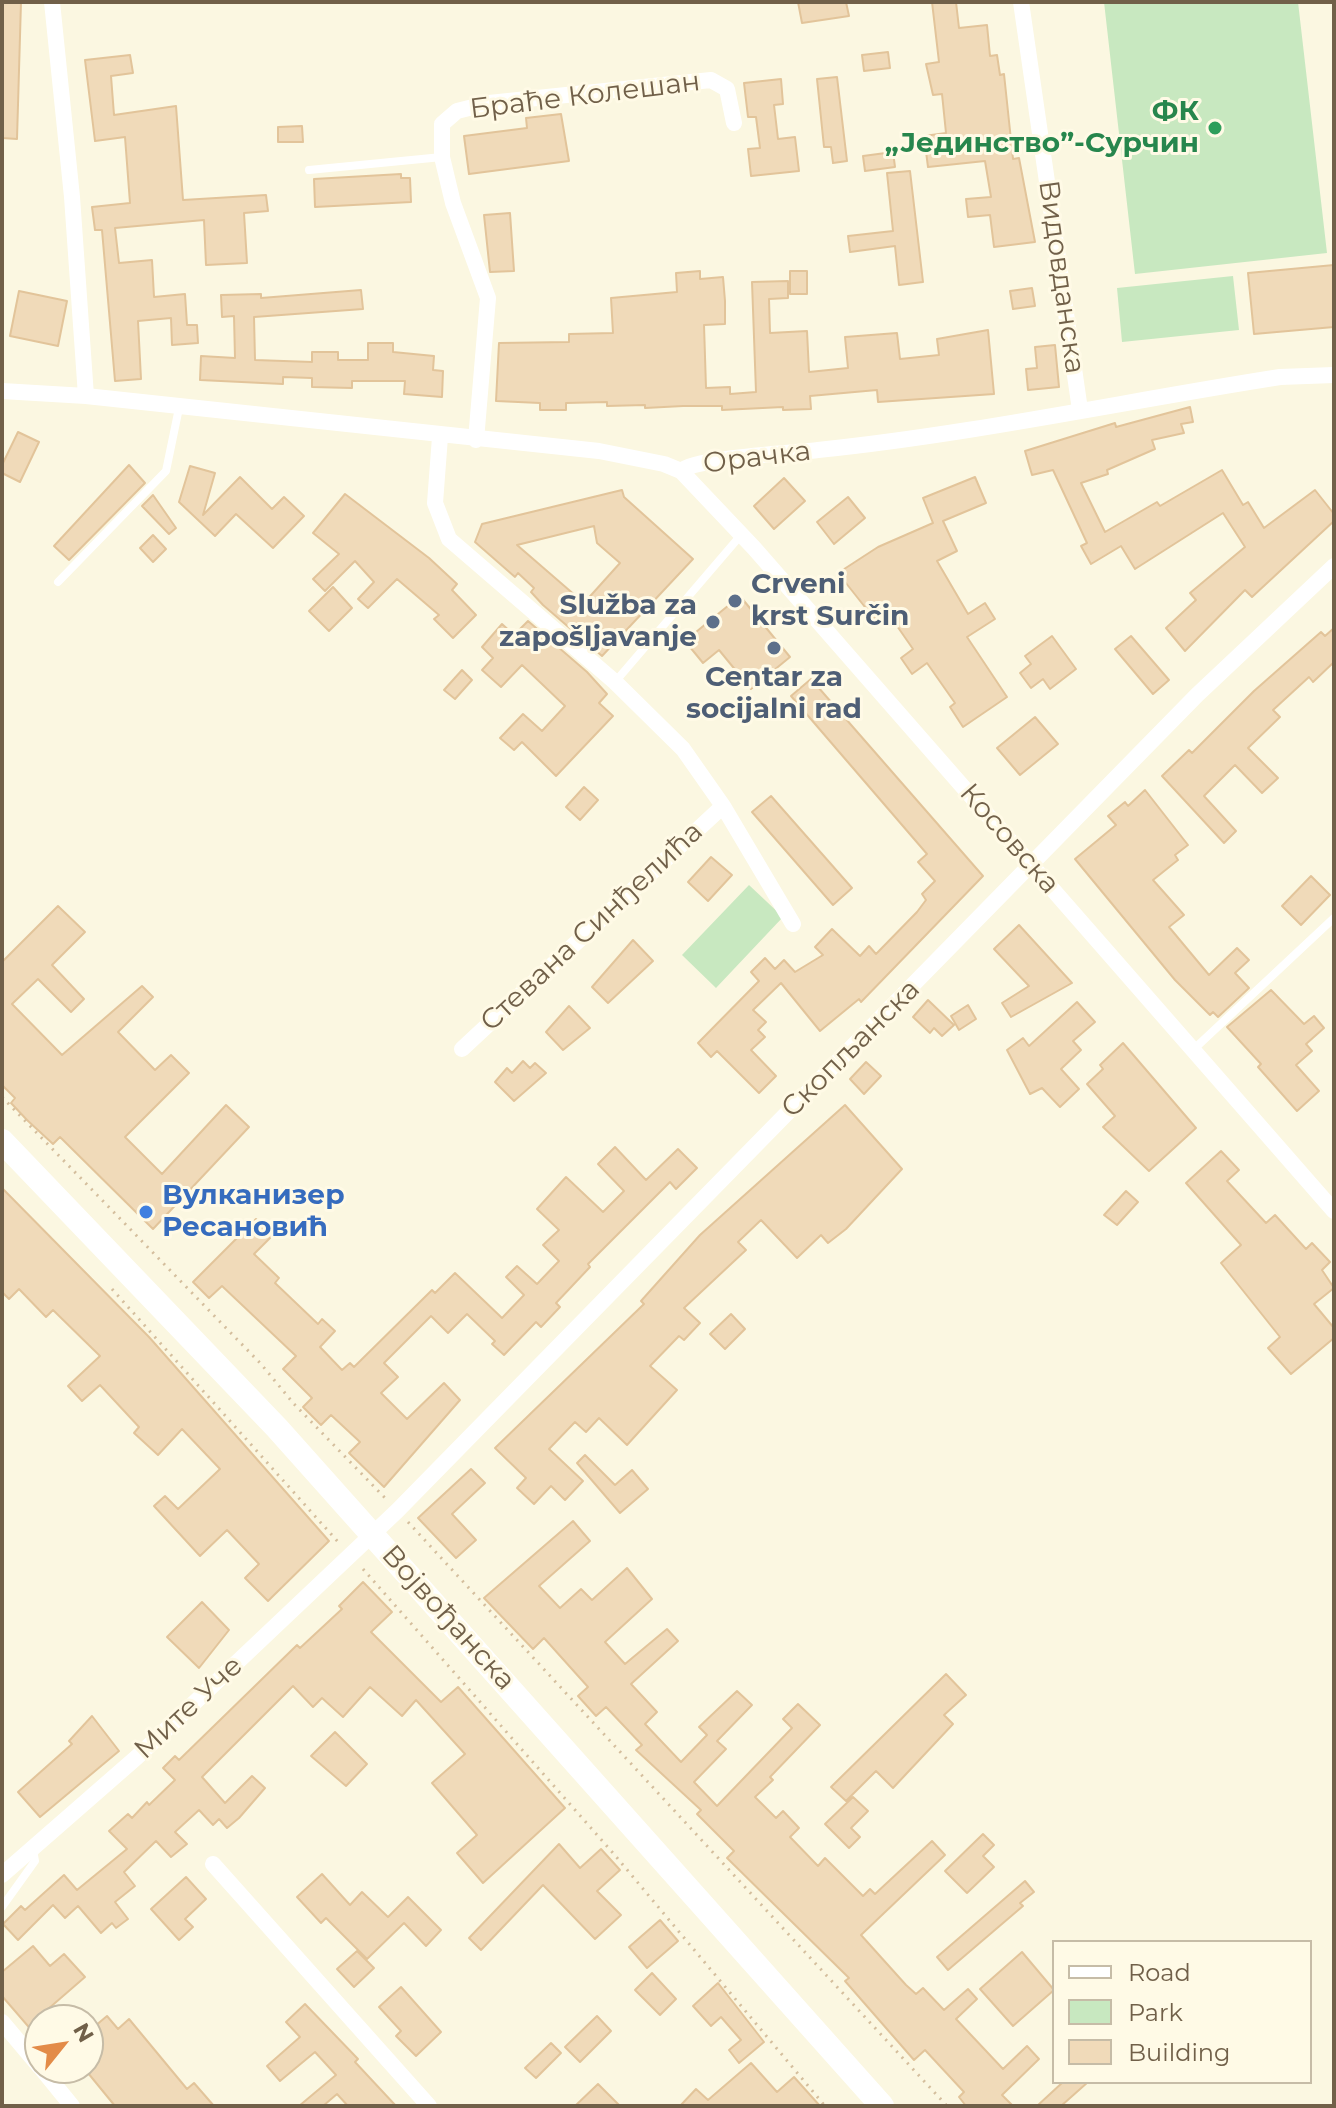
<!DOCTYPE html>
<meta charset="utf-8">
<style>
body{margin:0}
#map{position:relative;width:1336px;height:2108px;overflow:hidden;background:#fbf7e1;font-family:Montserrat,sans-serif}
canvas{display:block}
.frame{position:absolute;inset:0;border:4px solid #716049;pointer-events:none}
.legend{position:absolute;left:1052px;top:1940px;width:260px;height:144px;box-sizing:border-box;background:#fffae6;border:2px solid #c6bca7;margin:0;padding:10px 14px;list-style:none;font-size:24px;color:#716049}
.legend li{display:flex;align-items:center;gap:16px;height:40px}
.legend b{width:40px;border:2px solid #c6bca7}
.north{position:absolute;left:24px;top:2004px;width:80px;height:80px;box-sizing:border-box;background:#fffae6;border:2px solid #c6bca7;border-radius:50%;rotate:60deg;font-size:22px;font-weight:700;line-height:32px;text-align:center;color:#716049}
.north::after{content:'';display:block;margin:auto;width:28px;height:36px;background:#e38b48;clip-path:polygon(50% 0,100% 100%,50% 72%,0 100%)}
</style>
<div id="map">
<canvas width="1336" height="2108"></canvas>
<div class="frame"></div>
<ul class="legend">
<li><b style="height:10px;background:#fff"></b>Road</li>
<li><b style="height:22px;background:#c8e8c0"></b>Park</li>
<li><b style="height:22px;background:#f0dab9"></b>Building</li>
</ul>
<div class="north">N</div>
</div>
<script>
const context = document.querySelector('canvas').getContext('2d');
context.lineJoin = 'round';
function fillPath(path, color) {
  context.fillStyle = color;
  context.fill(path, 'evenodd');
}
function trace(path, color, width, dash) {
  context.strokeStyle = color;
  context.lineWidth = width;
  context.lineCap = dash ? 'butt' : 'round';
  context.setLineDash(dash || []);
  context.stroke(path);
}
function write(font, color, halo, rows, align = 'center') {
  context.font = font + ' Montserrat,sans-serif';
  context.lineWidth = 6;
  context.setLineDash([]);
  context.textBaseline = 'middle';
  context.strokeStyle = halo;
  context.fillStyle = color;
  for (const [text, x, y, turn = 0] of rows) {
    context.save();
    context.translate(x, y);
    context.rotate((+turn || 0) * Math.PI / 180);
    context.textAlign = isNaN(turn) ? turn : align;
    if (halo) context.strokeText(text, 0, 0);
    context.fillText(text, 0, 0);
    context.restore();
  }
}
fillPath(new Path2D(`
 M1104 2H1298L1327 253 1135 274Z
 M1233 276 1239 330 1122 342 1117 288Z
 M749 885 783 917 716 988 682 955Z`), '#c8e8c0');
const building = new Path2D(`
 M2 2H21L17 139 2 138Z
 M798 2H846L849 16 802 23Z
 M932 2H956L959 28 987 25 990 56 997 55 1000 75 1004 74 1013 159 1019 158 1035 242 994 247 990 215 968 217 966 199 991 197 985 161 928 167 924 136 946 133 942 94 933 95 926 64 939 62Z
 M888 52 890 68 864 71 862 55Z
 M130 55 133 73 111 76 114 115 176 106 183 200 266 195 268 211 244 213 247 263 206 265 204 220 115 228 119 263 152 260 154 297 185 294 187 325H197L198 343 172 345 171 318 138 321 141 379 115 381 102 230H95L92 207 130 203 125 137 95 141 85 60Z
 M837 77 847 161 833 163 831 147H824L817 79Z
 M781 79 783 104 774 105 778 139 795 137 799 171 751 176 748 149 760 148 756 117H748L744 83Z
 M561 114 569 161 469 174 464 136 527 128 526 118Z
 M302 126 303 142H278V127Z
 M893 152 895 167 865 171 863 156Z
 M910 171 923 282 899 285 895 246 850 252 848 236 893 231 887 173Z
 M401 174V178H410L411 202 315 207 314 179Z
 M510 213 514 271 490 272 484 215Z
 M1334 265V327L1254 334 1248 273Z
 M700 271V279L723 277 725 301V324L704 325 706 388 730 387V394L756 392 752 282 788 281V298L769 299 770 333 807 331 809 372 848 368 845 337 897 333 900 359 939 355 937 339 988 330 994 394 878 402 877 390 810 396 811 409 783 410V407L722 410V406H683L645 408V405L607 406V402L566 403V410H540V403L496 401 499 343 569 342V334L613 333 611 298 677 292 676 273Z
 M790 271H807V294H790Z
 M1032 288 1035 306 1013 309 1010 291Z
 M361 290 363 309 254 317 255 360 312 362V352H338V360H368V343H393V352L434 356 433 370 443 371 442 397 404 394 405 381H352V388L312 387V378L283 377V384L200 380 201 356 235 358 234 316 222 317 221 295 261 294V298Z
 M19 291 67 301 58 346 10 336Z
 M1055 345 1059 387 1028 390 1026 369 1037 368 1035 347Z
 M1190 407 1193 422 1181 424 1184 433 1152 440 1155 449 1107 470 1108 474 1081 483 1105 532 1157 502 1160 506 1222 470 1243 505 1248 502 1264 528 1315 490 1334 514V521L1252 597 1245 590 1185 651 1166 628 1196 600 1190 593 1245 547 1223 513 1135 569 1121 546 1091 564 1081 546 1087 543 1053 470 1032 475 1025 451 1115 423 1116 427Z
 M18 432 39 442 20 482 2 473V465Z
 M129 465 145 483 69 560 54 546Z
 M190 466 215 473 203 515 240 477 272 509 284 497 304 516 273 548 236 514 215 536 179 502Z
 M975 477 986 503 943 521 957 551 937 561 968 614 985 603 995 619 967 637 1007 697 963 727 950 707 955 703 927 663 912 674 901 658 913 649 888 613 876 621 838 573 878 547 933 523 923 498Z
 M784 478 805 501 774 529 754 506Z
 M622 490 624 497 693 559 602 656 543 605 531 592 534 588 518 573 515 577 475 542 482 524ZM594 526 597 543 620 563 584 603 517 545Z
 M345 494 429 558 457 584 452 590 476 615 453 638 434 619 439 615 397 579 368 608 358 599 374 582 355 561 325 591 313 579 339 554 313 533Z
 M153 495 176 528 169 534 142 506Z
 M848 497 865 518 834 544 817 522Z
 M153 535 166 549 153 562 140 548Z
 M333 587 352 608 329 631 309 611Z
 M740 596 790 657 751 689 719 650 703 663 685 641Z
 M528 621 587 672 607 694 599 703 613 716 556 776 522 742 514 750 500 738 523 714 542 731 565 706 522 665 501 687 482 670 493 658 482 647 502 624 514 635Z
 M1334 628V662L1313 682 1309 677 1273 710 1280 717 1248 748 1278 778 1262 793 1235 765 1204 796 1236 831 1224 843 1162 776 1189 750 1192 753 1254 691 1321 632 1325 636Z
 M1052 636 1076 669 1050 689 1043 679 1031 688 1020 673 1031 664 1025 656Z
 M1131 636 1169 680 1153 694 1115 649Z
 M462 670 472 680 455 699 444 690Z
 M811 679 983 876 861 1002 859 999 820 1031 781 983 753 1010 766 1022 758 1030 765 1037 751 1050 776 1076 759 1093 717 1051 711 1057 698 1043 759 981 751 972 765 958 775 969 784 960 795 972 823 955 815 947 832 929 860 956 869 946 876 954 917 912 926 900 922 894 935 881 918 862 927 854 791 696Z
 M1035 717 1058 744 1020 775 997 748Z
 M584 787 598 800 580 820 566 807Z
 M1145 790 1188 845 1175 855 1178 860 1153 880 1184 915 1169 927 1209 975 1237 948 1249 960 1235 973 1249 988 1218 1017 1213 1012 1210 1015 1175 980 1075 859 1116 825 1108 816 1125 802 1128 806Z
 M771 796 852 888 833 905 752 812Z
 M711 857 732 875 708 901 688 882Z
 M1311 876 1330 895 1301 925 1282 906Z
 M58 906 85 932 52 965 84 999 71 1012 38 979 12 1004 62 1055 142 986 153 997 118 1032 155 1070 171 1055 189 1073 125 1137 162 1174 226 1105 249 1127 153 1229 60 1137 53 1144 27 1120 11 1103 15 1098 2 1085V962Z
 M1019 925 1072 983 1011 1017 1002 1003 1029 986 994 949Z
 M633 940 653 961 608 1003 592 987Z
 M1271 990 1304 1024 1314 1016 1324 1028 1306 1044 1312 1051 1296 1065 1319 1091 1297 1111 1258 1067 1261 1064 1227 1027Z
 M928 1000 954 1025 942 1036 934 1028 930 1033 913 1017Z
 M1077 1002 1095 1022 1073 1041 1081 1050 1061 1069 1079 1089 1060 1107 1042 1088 1030 1094 1007 1050 1023 1038 1029 1046Z
 M968 1005 976 1019 959 1030 951 1016Z
 M569 1006 590 1028 563 1050 546 1032Z
 M1123 1043 1196 1128 1149 1171 1103 1127 1115 1116 1087 1084 1103 1069 1100 1065Z
 M523 1061 530 1068 535 1063 546 1073 514 1101 495 1082 507 1068 512 1073Z
 M866 1062 881 1076 864 1094 850 1079Z
 M845 1105 902 1169 846 1229 828 1243 821 1235 797 1258 761 1220 738 1242 746 1250 684 1308 700 1323 684 1340 679 1336 650 1366 677 1390 627 1445 599 1418 586 1432 575 1422 549 1449 583 1481 565 1500 551 1486 534 1504 517 1488 526 1478 495 1448 644 1304 641 1301 700 1235Z
 M615 1147 646 1180 678 1149 697 1168 676 1189 670 1182 588 1264 590 1267 556 1303 560 1307 541 1327 536 1322 504 1355 492 1344 495 1341 467 1314 448 1333 431 1316 384 1363 398 1377 381 1393 407 1419 444 1383 460 1400 384 1487 349 1453 360 1442 331 1415 321 1425 303 1407 312 1398 283 1369 296 1356 222 1286 209 1298 193 1282 256 1219 272 1236 254 1254 279 1278 275 1283 318 1324 322 1319 335 1331 320 1347 342 1370 350 1363 354 1367 432 1290 435 1293 455 1273 502 1318 524 1295 506 1277 517 1266 537 1284 559 1261 543 1245 559 1230 537 1209 566 1177 603 1212 624 1191 598 1164Z
 M1221 1151 1239 1170 1227 1181 1266 1223 1275 1215 1306 1249 1312 1243 1330 1262 1322 1270 1334 1288 1314 1304 1334 1328V1338L1291 1374 1268 1348 1280 1337 1221 1263 1241 1245 1186 1183Z
 M2 1188 149 1337 329 1541 268 1601 245 1578 259 1564 227 1530 200 1556 154 1506 165 1496 178 1509 220 1469 182 1429 158 1455 134 1433 139 1427 100 1385 82 1401 68 1386 100 1356 53 1310 46 1317 19 1289 9 1299 2 1292Z
 M1126 1191 1138 1202 1117 1225 1104 1215Z
 M731 1314 745 1329 725 1349 710 1334Z
 M585 1455 615 1485 632 1470 648 1489 620 1513 577 1463Z
 M471 1469 485 1483 452 1514 476 1540 456 1558 418 1518Z
 M573 1521 590 1541 539 1586 560 1608 581 1589 592 1600 627 1568 652 1599 605 1642 625 1664 667 1629 678 1641 631 1684 657 1712 645 1724 681 1762 707 1735 699 1727 737 1691 752 1705 717 1741 726 1749 694 1782 717 1806 792 1728 783 1719 798 1704 820 1725 770 1777 773 1780 755 1797 776 1818 783 1811 799 1828 790 1837 818 1866 825 1858 863 1896 870 1889 875 1894 932 1841 945 1855 861 1935 906 1985 916 1994 923 1988 944 2010 968 1989 977 1999 956 2019 1003 2069 1027 2046 1039 2059 1002 2095 1013 2106H966L959 2097 964 2092 925 2050 914 2060 845 1981 849 1978 727 1858 734 1851 697 1814 701 1810 636 1750 642 1745 606 1707 596 1716 578 1696 588 1687 544 1638 533 1649 484 1598Z
 M363 1582 392 1612 371 1632 441 1702 458 1687 565 1808 483 1883 457 1853 477 1835 432 1783 465 1754 416 1700 402 1716 370 1687 343 1717 322 1698 313 1707 293 1686 202 1777 225 1803 252 1776 265 1788 239 1818 227 1828 219 1819 213 1825 199 1810 175 1832 187 1844 171 1857 156 1841 124 1872 135 1886 115 1902 128 1919 116 1928 112 1923 101 1933 78 1906 65 1918 53 1905 18 1940 3 1924 21 1906 25 1910 64 1875 77 1890 127 1849 109 1831 128 1814 132 1818 147 1802 149 1805 175 1780 163 1768 175 1756 179 1760 297 1645 300 1648 342 1609 339 1606Z
 M202 1602 229 1630 199 1668 167 1637Z
 M946 1674 966 1695 944 1715 953 1724 893 1788 876 1771 846 1801 831 1787Z
 M92 1716 119 1751 40 1817 18 1792 72 1744 69 1741Z
 M335 1732 367 1764 346 1786 311 1756Z
 M853 1797 868 1811 851 1828 860 1837 849 1848 825 1824Z
 M983 1834 994 1845 983 1856 994 1867 967 1893 945 1871Z
 M559 1844 580 1868 601 1849 620 1870 597 1891 621 1915 595 1939 543 1885 481 1950 469 1938Z
 M322 1874 350 1905 362 1892 388 1917 408 1897 441 1930 426 1946 404 1923 367 1959 326 1918 321 1923 297 1897Z
 M186 1877 206 1899 185 1919 193 1927 179 1940 151 1909Z
 M1025 1881 1034 1892 1020 1903 1023 1906 948 1970 937 1957Z
 M660 1920 678 1941 647 1968 629 1947Z
 M33 1946 50 1966 64 1954 85 1977 40 2016V2040L2 1996V1972Z
 M357 1951 374 1968 354 1987 337 1969Z
 M1022 1952 1054 1990 1013 2026 980 1989Z
 M652 1973 676 1999 660 2015 635 1990Z
 M718 1983 764 2042 739 2063 729 2050 741 2040 721 2017 711 2026 693 2006Z
 M401 1987 441 2032 416 2056 396 2036 401 2031 379 2007Z
 M305 2004 358 2059 355 2062 396 2106H348L337 2094 323 2106H299L336 2075 315 2052 280 2081 267 2066 300 2037 286 2022Z
 M107 2016 118 2029 129 2019 187 2089 194 2083 214 2106H115L88 2073V2032Z
 M597 2016 611 2031 580 2062 565 2047Z
 M551 2043 561 2053 536 2078 525 2068Z
 M751 2063 777 2092 794 2077 820 2106H680L696 2089 708 2100Z
 M1063 2082H1088L1061 2106H1037Z
 M598 2084 620 2106H575Z`);
fillPath(building, '#f0dab9');
trace(building, '#e2c49a', 2);
trace(new Path2D(`
 M2 1097 261 1364 294 1404 386 1499
 M112 1289 339 1543
 M408 1522 947 2106
 M363 1569 613 1853 825 2106`), '#d4be9d', 3, [2, 6]);
trace(new Path2D(`
 M309 170 442 157
 M58 582 166 471 179 408
 M615 682 741 535
 M1194 1049 1334 918
 M2 1907 35 1861 33 1850`), '#fff', 8);
trace(new Path2D(`
 M52 2 72 197 86 396
 M1021 2 1080 410
 M2 391 86 396 599 451 664 464 681 471 754 548 1334 1211
 M440 437 435 503 449 539 615 682 683 749 723 806 793 924
 M476 440 488 298 453 203 442 157V124L457 111 489 103 711 80 727 89 734 123
 M681 471C695 458 793 453 818 450 973 434 1126 401 1280 377L1334 375
 M462 1049 723 806
 M213 1864 429 2106
 M2 1875 137 1757 397 1511 1197 695 1334 566
 M2 2022 40 2067
 M41 2068 72 2106`), '#fff', 16);
trace(new Path2D(`
 M2 1141 277 1428 882 2106`), '#fff', 24);
for (const [x, y, r, color] of [
 [1215,128,8,"#2e9e5b"],
 [735,601,8,"#5c6f8a"],
 [713,622,8,"#5c6f8a"],
 [774,648,8,"#5c6f8a"],
 [146,1212,8,"#3f7fe0"]
]) {
  const dot = new Path2D();
  dot.arc(x, y, r, 0, 2 * Math.PI);
  context.fillStyle = color;
  context.fill(dot);
  trace(dot, '#fffae6', 3);
}
write('28px', '#716049', '#fffae6', [
 ["Браће Колешан",585,96,-7],
 ["Видовданска",1061,277,82],
 ["Орачка",757,458,-7],
 ["Косовска",1009,839,49],
 ["Стевана Синђелића",592,927,-43],
 ["Скопљанска",851,1049,-45],
 ["Војвођанска",448,1618,48],
 ["Мите Уче",189,1708,-43]
]);
write('bold 28px', '#27864d', '#fffae6', [
 ["ФК",1199,112],
 ["„Јединство”-Сурчин",1199,144]
], 'right');
write('bold 28px', '#4e5e75', '#fffae6', [
 ["Crveni",751,585],
 ["krst Surčin",751,617],
 ["Služba za",697,606,"right"],
 ["zapošljavanje",697,638,"right"],
 ["Centar za",774,678,"center"],
 ["socijalni rad",774,710,"center"]
], 'left');
write('bold 28px', '#366cbe', '#fffae6', [
 ["Вулканизер",162,1196],
 ["Ресановић",162,1228]
], 'left');
</script>
